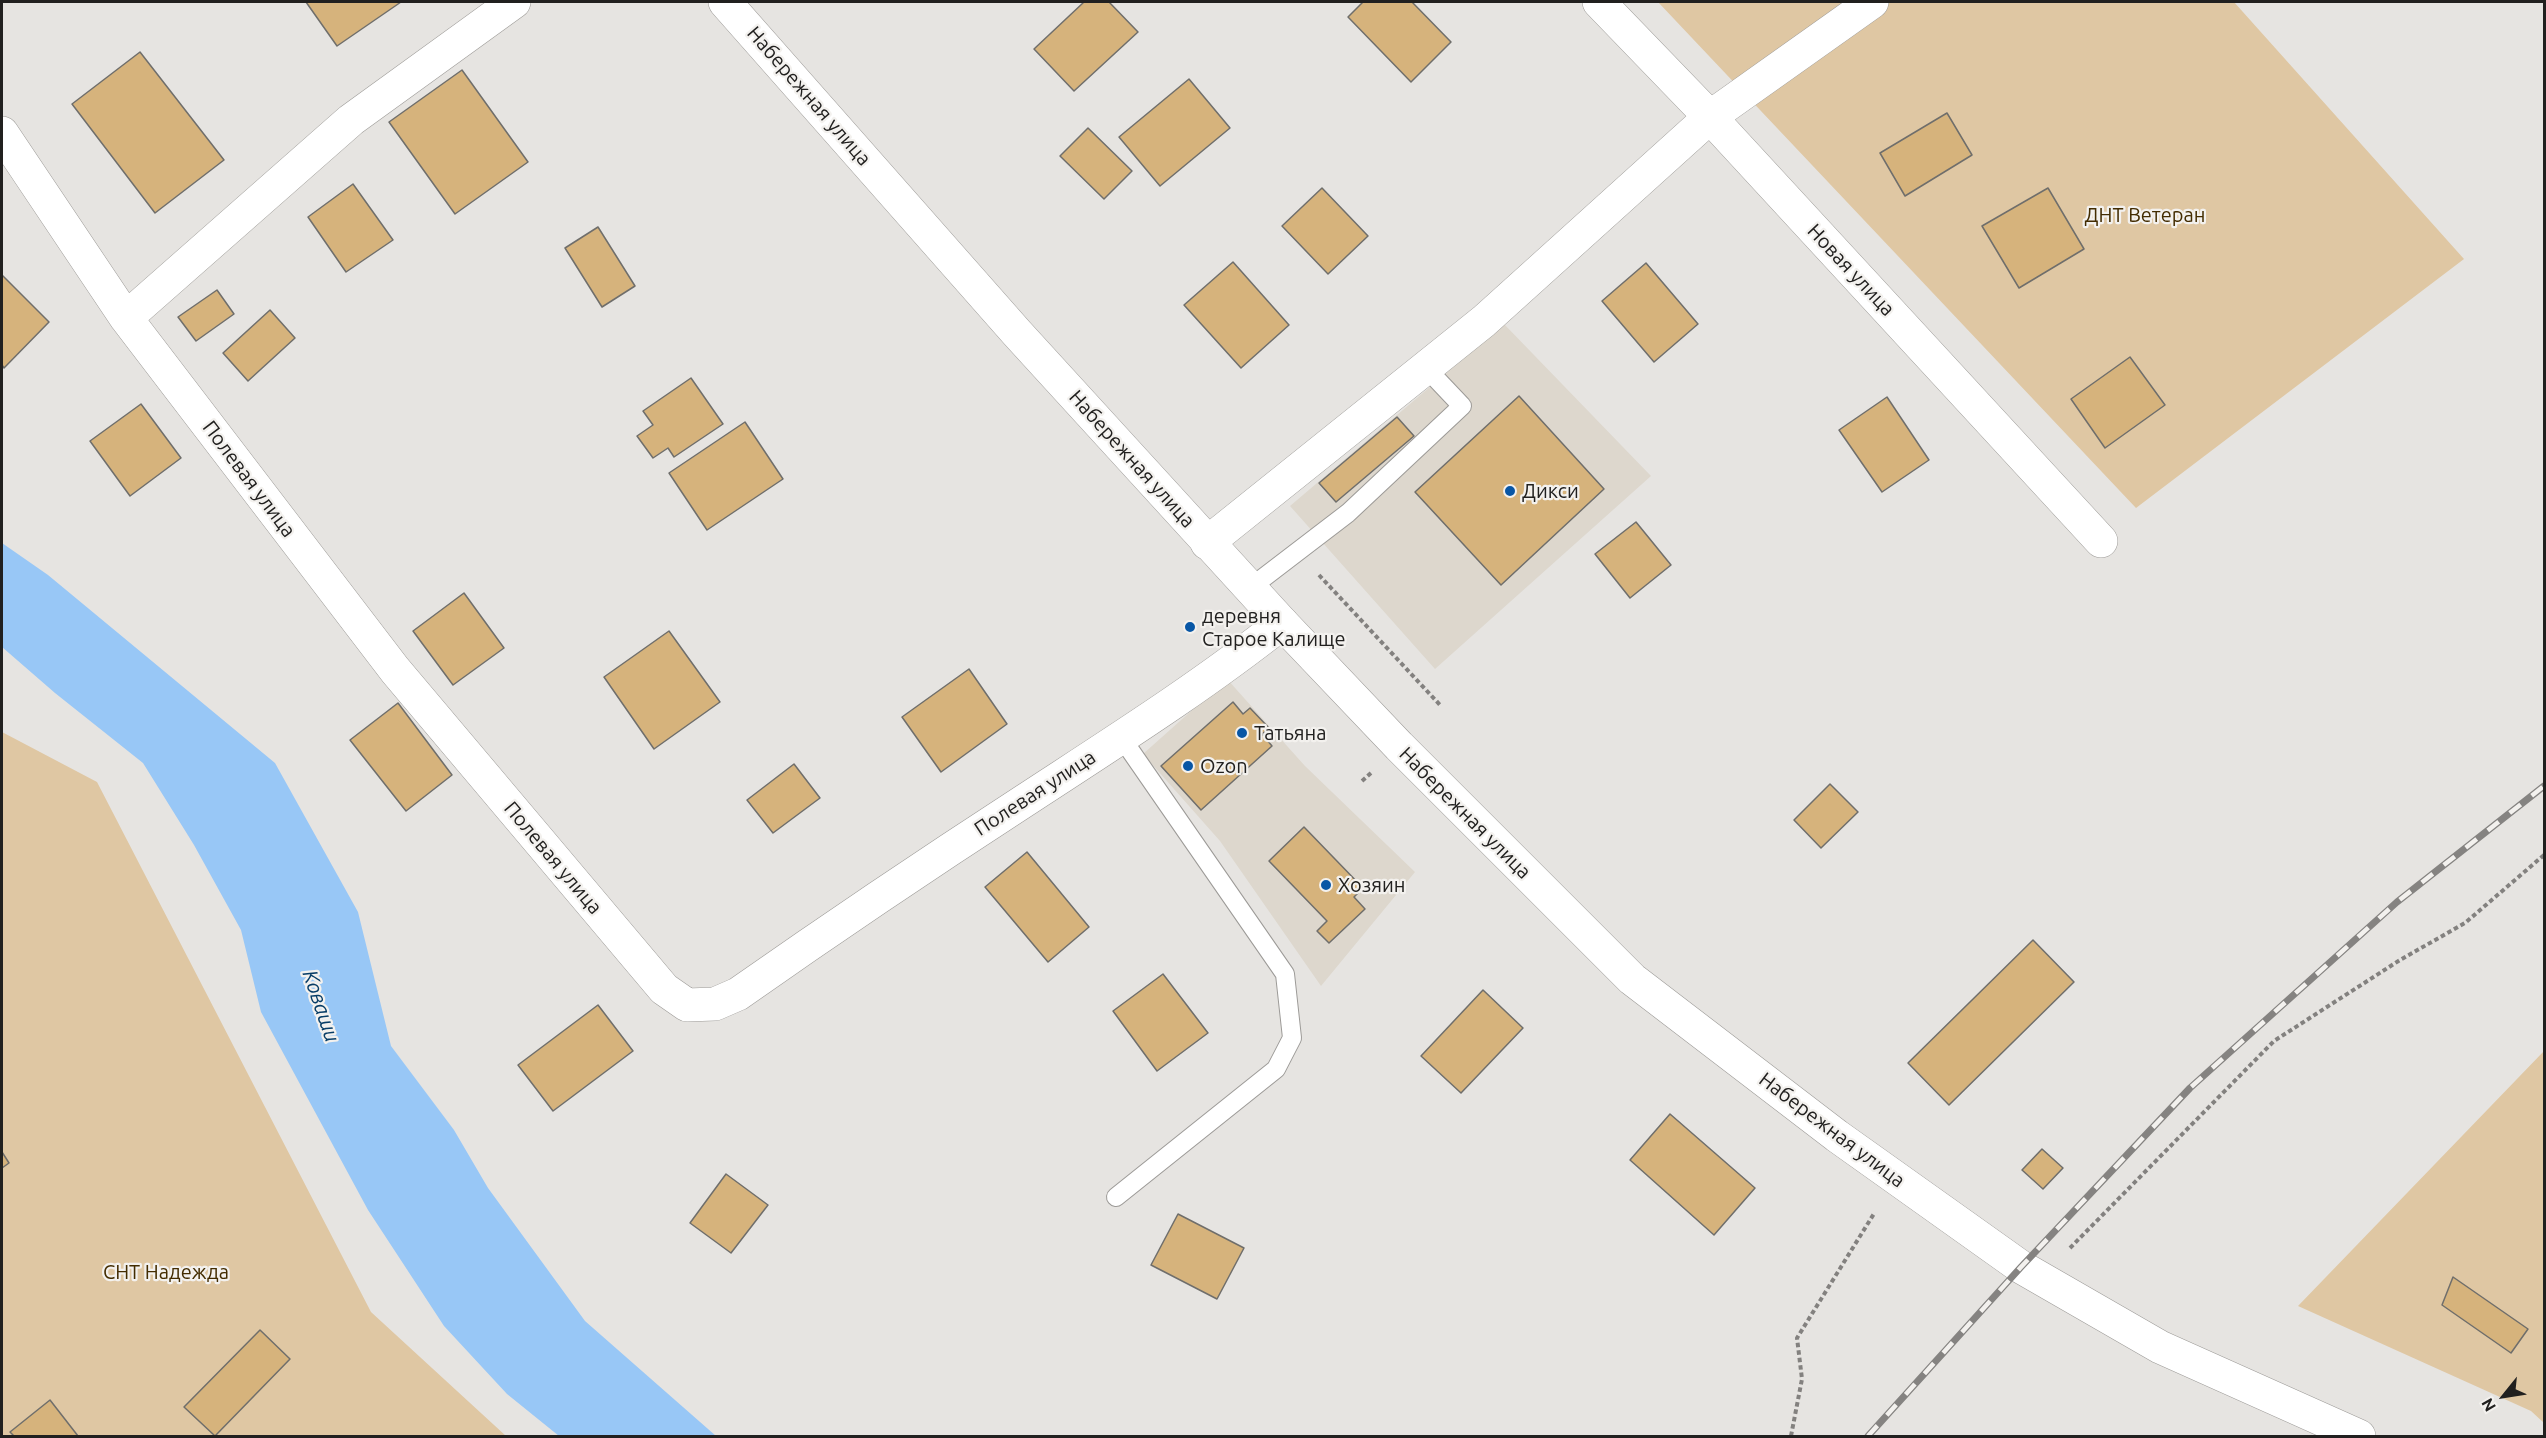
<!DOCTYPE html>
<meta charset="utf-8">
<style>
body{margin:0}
#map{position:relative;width:2546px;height:1438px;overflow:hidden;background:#e6e4e1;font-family:Ubuntu,sans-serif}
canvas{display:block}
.frame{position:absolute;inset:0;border:3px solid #21201f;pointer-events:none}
.north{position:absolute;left:2474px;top:1366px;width:60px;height:60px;-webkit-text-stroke:4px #f3f1ee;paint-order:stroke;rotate:240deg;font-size:16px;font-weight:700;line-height:24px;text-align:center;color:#21201f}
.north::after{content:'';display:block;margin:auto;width:21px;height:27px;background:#21201f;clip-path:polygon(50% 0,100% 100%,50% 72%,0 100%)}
</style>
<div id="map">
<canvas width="2546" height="1438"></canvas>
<div class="frame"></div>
<div class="north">N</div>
</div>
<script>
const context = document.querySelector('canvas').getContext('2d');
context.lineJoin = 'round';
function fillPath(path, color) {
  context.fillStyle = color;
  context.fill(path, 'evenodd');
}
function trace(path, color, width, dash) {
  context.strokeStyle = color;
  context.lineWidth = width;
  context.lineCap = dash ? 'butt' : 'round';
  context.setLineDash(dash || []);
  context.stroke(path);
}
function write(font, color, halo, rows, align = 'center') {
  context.font = font + ' Ubuntu,sans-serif';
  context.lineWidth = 4.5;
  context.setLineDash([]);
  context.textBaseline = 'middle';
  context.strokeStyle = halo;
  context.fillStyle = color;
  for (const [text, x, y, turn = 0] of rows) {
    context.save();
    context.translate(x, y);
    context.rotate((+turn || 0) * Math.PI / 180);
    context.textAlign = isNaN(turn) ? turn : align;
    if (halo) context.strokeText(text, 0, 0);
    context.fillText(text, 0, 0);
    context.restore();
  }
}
fillPath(new Path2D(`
 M1504 324 1651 476 1435 669 1290 506Z
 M1227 679 1305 766 1415 872 1321 986 1220 841 1143 754Z`), '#ddd7cd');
fillPath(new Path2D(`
 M1658 2H2234L2464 259 2136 508Z
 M2 732 97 782 371 1312 506 1436H2Z
 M2544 1051V1423L2531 1411 2298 1306Z`), '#dfc7a3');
fillPath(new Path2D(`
 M2 543 48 575 275 763 358 912 391 1046 454 1130 488 1188 585 1321 716 1436H559L507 1394 444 1326 368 1210 261 1012 241 930 194 845 143 763 55 693 2 647Z`), '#98c7f6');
const building = new Path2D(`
 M306 2H401L337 46Z
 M1084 2H1109L1138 32 1074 91 1034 49Z
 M1363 2H1412L1451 42 1411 82 1348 17Z
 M140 52 224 160 155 213 72 104Z
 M462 70 528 162 455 214 389 122Z
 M1189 79 1230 128 1160 186 1119 137Z
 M1947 113 1972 155 1905 196 1880 153Z
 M1088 128 1132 171 1104 199 1060 156Z
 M353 184 393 240 346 272 308 217Z
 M1322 188 1368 236 1328 274 1282 226Z
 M2048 188 2084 249 2019 288 1982 226Z
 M598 227 635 286 602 307 565 248Z
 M1233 262 1289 325 1241 368 1184 305Z
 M1646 263 1698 324 1654 362 1602 301Z
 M2 275 49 322 4 368 2 365Z
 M217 290 234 314 196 341 178 317Z
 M270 310 295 338 248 381 223 353Z
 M2130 357 2165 405 2105 448 2071 399Z
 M691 378 723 424 674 457 668 448 653 458 637 436 653 425 643 411Z
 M1519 396 1604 489 1501 585 1415 492Z
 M1887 397 1929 460 1882 492 1839 430Z
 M141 404 181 458 130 496 90 441Z
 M1397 417 1414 436 1336 502 1319 483Z
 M745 422 783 479 707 530 669 473Z
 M1636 522 1671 565 1630 598 1595 554Z
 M464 593 504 648 453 685 413 631Z
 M669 631 720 702 654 749 604 677Z
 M969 669 1007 724 941 772 902 717Z
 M1233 702 1243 714 1250 708 1269 728 1262 734 1272 746 1201 810 1161 766Z
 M398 703 452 775 406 811 350 740Z
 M794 764 820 798 773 833 747 800Z
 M1830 784 1858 812 1821 848 1794 820Z
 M1304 827 1363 888 1354 897 1365 909 1329 943 1317 931 1327 921 1269 861Z
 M1027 852 1089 927 1048 962 985 887Z
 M2033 940 2074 982 1949 1105 1908 1063Z
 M1163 974 1208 1033 1157 1071 1113 1011Z
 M1483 990 1523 1028 1461 1093 1421 1056Z
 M598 1005 633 1051 553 1111 518 1065Z
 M1670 1114 1755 1188 1714 1235 1630 1160Z
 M2042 1149 2063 1168 2043 1189 2022 1170Z
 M2 1152 9 1163 2 1168Z
 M726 1174 768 1205 731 1253 690 1223Z
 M1178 1214 1244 1248 1217 1299 1151 1265Z
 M2453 1277 2528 1329 2511 1353 2442 1305Z
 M260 1330 290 1359 215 1436 184 1407Z
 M50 1400 78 1436H14L10 1432Z`);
fillPath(building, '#d6b37c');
trace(building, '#6f6e6b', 1.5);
const service = new Path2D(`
 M1250 588 1348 513 1462 406 1426 368
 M1116 1197 1276 1069 1292 1038 1285 974 1121 737`);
const minor = new Path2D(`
 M1599 2 1710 117 2101 541
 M2 133 126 318 395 670 664 989 687 1005 715 1004 738 994C832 928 927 864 1024 801 1111 744 1200 688 1282 623
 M126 318 351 120 514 2
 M1207 543 1484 321 1710 117 1872 2`);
const secondary = new Path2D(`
 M725 2 1017 333 1282 623 1399 746 1632 979 1837 1136 2021 1267 2160 1347 2359 1436`);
trace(service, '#9c9a97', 20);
trace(minor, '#9c9a97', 34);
trace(secondary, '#9c9a97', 34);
trace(new Path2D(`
 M1319 575 1441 706
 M1362 781 1371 773
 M2070 1248 2274 1041 2400 960 2465 923 2544 855
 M1791 1436 1802 1379 1797 1338 1875 1212`), '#83817f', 4, [4.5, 3]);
trace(service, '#fff', 18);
trace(minor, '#fff', 33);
trace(secondary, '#fff', 33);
const rail = new Path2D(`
 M1868 1436 2021 1267 2190 1088 2397 902 2544 786`);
trace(rail, '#858381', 7);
trace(rail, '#f3f1ee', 4.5, [14]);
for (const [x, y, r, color] of [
 [1510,491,6,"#0856a5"],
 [1190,627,6,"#0856a5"],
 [1242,733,6,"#0856a5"],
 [1188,766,6,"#0856a5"],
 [1326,885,6,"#0856a5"]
]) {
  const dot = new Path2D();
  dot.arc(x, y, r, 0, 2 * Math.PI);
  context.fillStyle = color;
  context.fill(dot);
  trace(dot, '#f3f1ee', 2);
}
write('20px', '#21201f', '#f3f1ee', [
 ["Набережная улица",809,96,49],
 ["Новая улица",1851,270,47],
 ["Набережная улица",1132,459,48],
 ["Полевая улица",249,479,53],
 ["Полевая улица",1035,793,-33],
 ["Набережная улица",1465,813,45],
 ["Полевая улица",553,858,50],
 ["Набережная улица",1832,1130,37]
]);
write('20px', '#432c00', '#f3f1ee', [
 ["ДНТ Ветеран",2145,215],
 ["СНТ Надежда",166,1272]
]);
write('20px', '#21201f', '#f3f1ee', [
 ["Дикси",1522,491],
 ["деревня",1202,616],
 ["Старое Калище",1202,639],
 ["Татьяна",1254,733],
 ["Ozon",1200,766],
 ["Хозяин",1338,885]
], 'left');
write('italic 21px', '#073d67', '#f3f1ee', [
 ["Коваши",321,1006,71]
]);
</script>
